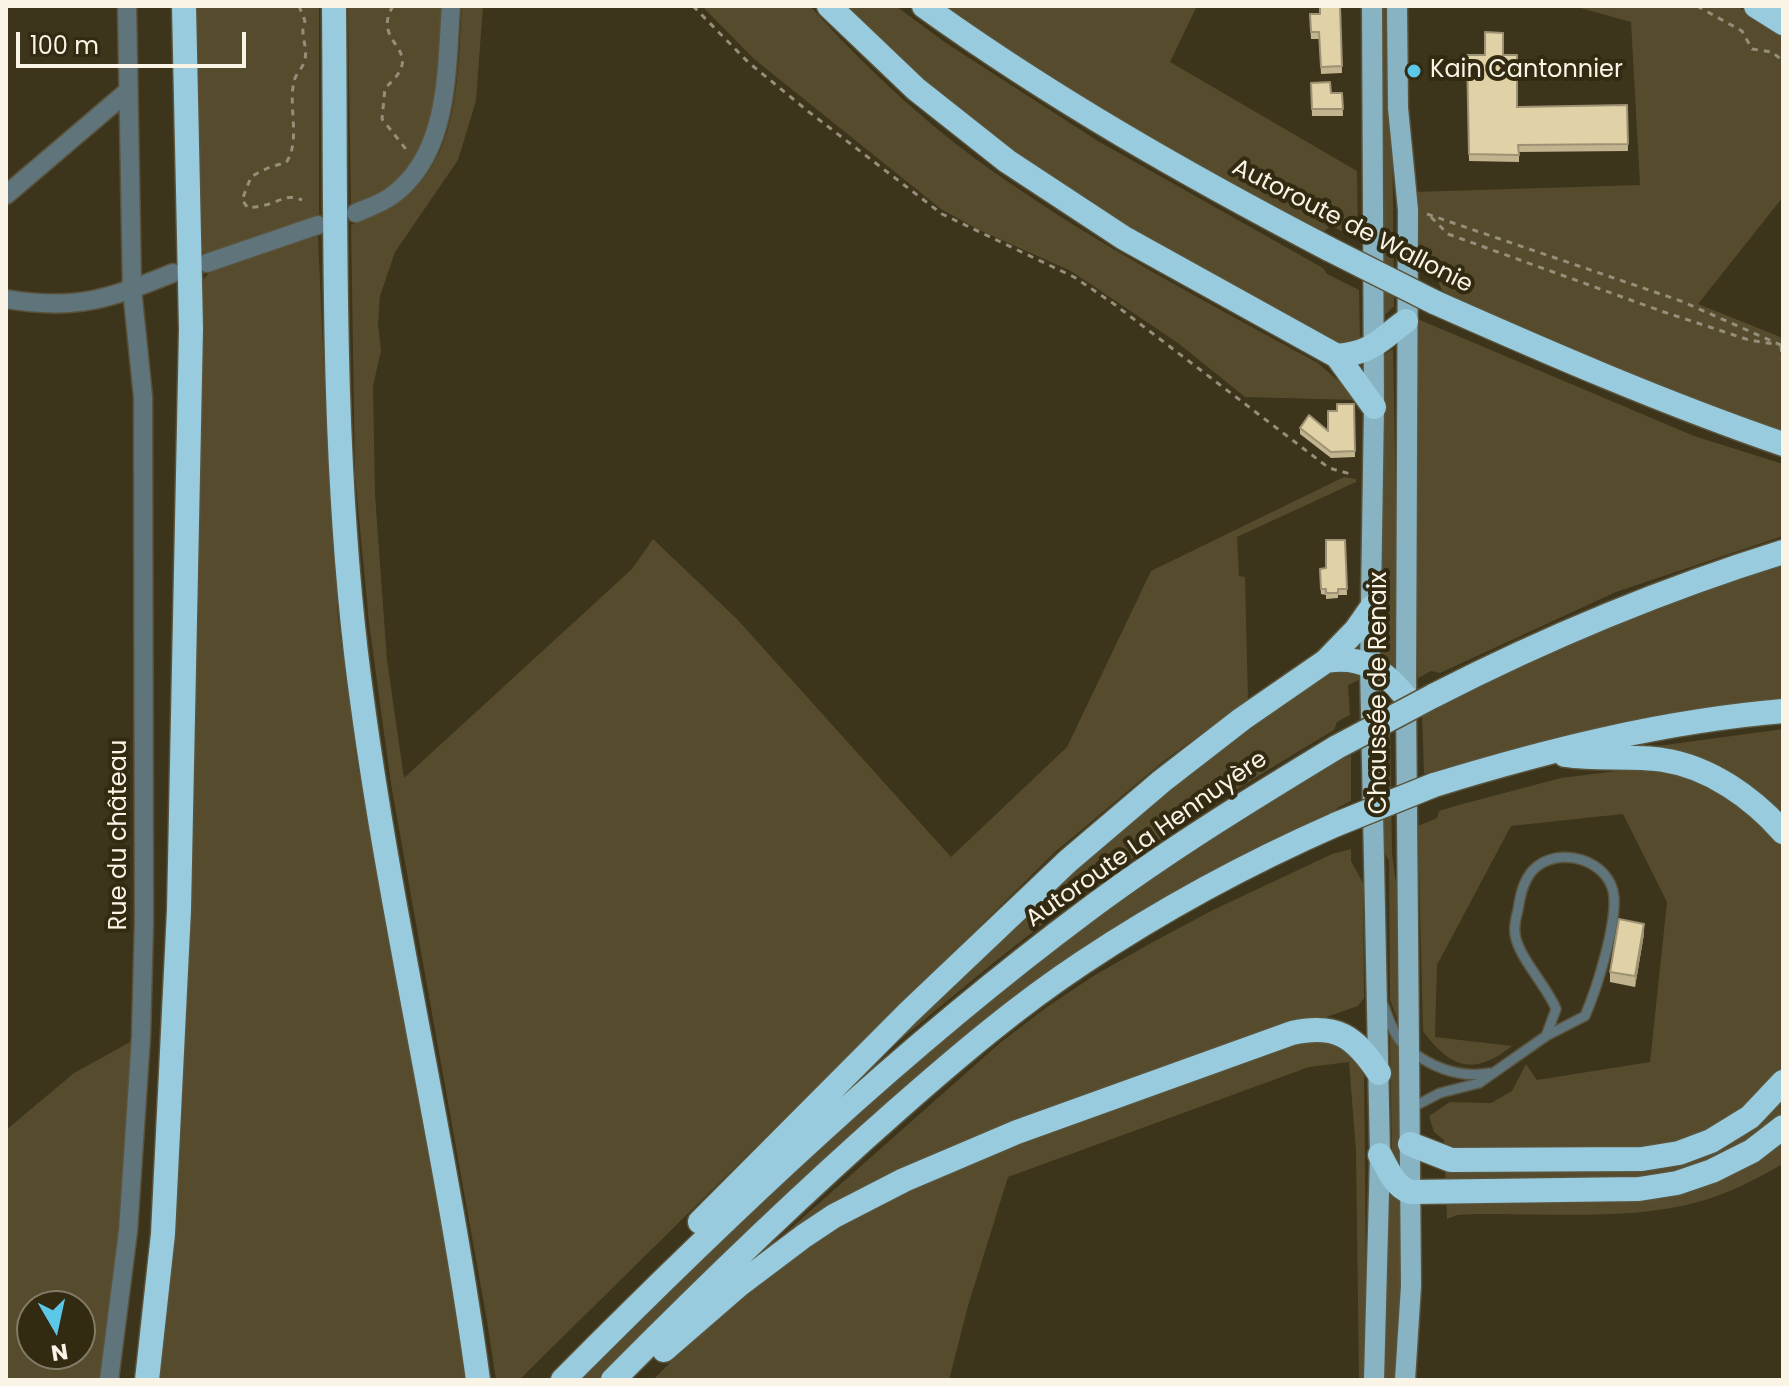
<!DOCTYPE html>
<meta charset="utf-8">
<style>
body{margin:0}
#map{position:relative;width:1789px;height:1386px;overflow:hidden;background:#3c341b;font-family:Poppins,sans-serif}
canvas{display:block}
.frame{position:absolute;inset:0;border:8px solid #f9f4e5;pointer-events:none}
.north{position:absolute;left:16px;top:1290px;width:80px;height:80px;box-sizing:border-box;background:#322a11;border:2px solid #827b66;border-radius:50%;rotate:171deg;font-size:22px;font-weight:700;line-height:32px;text-align:center;color:#f9f4e5}
.north::after{content:'';display:block;margin:auto;width:28px;height:36px;background:#5dc7e8;clip-path:polygon(50% 0,100% 100%,50% 72%,0 100%)}
.scale{position:absolute;left:16px;top:32px;width:230px;height:36px;box-sizing:border-box;border:4px solid #f9f4e5;border-top:0;padding-left:10px;font-size:24px;line-height:28px;white-space:nowrap;color:#f9f4e5;-webkit-text-stroke:6px #322a11;paint-order:stroke}
</style>
<div id="map">
<canvas width="1789" height="1386"></canvas>
<div class="frame"></div>
<div class="north">N</div>
<div class="scale">100 m</div>
</div>
<script>
const context = document.querySelector('canvas').getContext('2d');
context.lineJoin = 'round';
function fillPath(path, color) {
  context.fillStyle = color;
  context.fill(path, 'evenodd');
}
function trace(path, color, width, dash) {
  context.strokeStyle = color;
  context.lineWidth = width;
  context.lineCap = dash ? 'butt' : 'round';
  context.setLineDash(dash || []);
  context.stroke(path);
}
function write(font, color, halo, rows, align = 'center') {
  context.font = font + ' Poppins,sans-serif';
  context.lineWidth = 8;
  context.setLineDash([]);
  context.textBaseline = 'middle';
  context.strokeStyle = halo;
  context.fillStyle = color;
  for (const [text, x, y, turn = 0] of rows) {
    context.save();
    context.translate(x, y);
    context.rotate((+turn || 0) * Math.PI / 180);
    context.textAlign = isNaN(turn) ? turn : align;
    if (halo) context.strokeText(text, 0, 0);
    context.fillText(text, 0, 0);
    context.restore();
  }
}
fillPath(new Path2D(`
 M194 6H319V218L208 256 200 249Z
 M348 6H447L439 109 414 167 386 192 351 207Z
 M462 6H483L476 101 458 160 395 252 380 296 378 324 381 351 373 386 375 494 387 660 404 778 632 569 653 539 737 619 951 857 1067 747 1151 571 1344 477 1356 479V482L1237 537 1239 576 1245 577 1248 700 1165 760 1055 852 519 1380H496L487 1321 391 784 369 623 355 475 351 225C362 220 374 216 385 210 461 171 457 79 462 6Z
 M702 6H810C867 69 933 131 1004 179 1103 248 1212 305 1318 363L1344 386 1355 400 1245 397 1178 343 1071 271 977 229 941 209 754 59Z
 M841 6H896L946 43 1098 141 1323 268 1327 274 1359 290 1360 342 1348 348 1266 306 1060 186 987 138Z
 M945 6H1197L1170 62 1357 171 1358 239 1331 226 1323 232 1208 173 1048 77Z
 M1378 6H1391L1394 306 1379 321Z
 M1573 6H1737L1783 36V197L1698 304 1783 338V434L1559 345 1442 291 1435 274 1413 259V192L1640 185 1631 22Z
 M318 236 328 465 338 618 358 768 445 1241 465 1380H158C178 1247 182 1111 188 976 197 745 199 513 201 282L211 271Z
 M1413 317 1694 436 1783 464V536L1616 592 1440 673 1431 671 1418 678Z
 M1393 349 1399 680 1379 664V358Z
 M1783 560V702L1440 775 1433 771 1424 774 1422 716 1444 701 1638 611Z
 M1330 667 1361 670V679L1348 685 1350 715 1337 722 1334 730C1254 778 1175 827 1099 882 1011 946 927 1017 844 1088L1097 842Z
 M1384 689 1390 704 1392 854 1399 905 1402 1032 1390 1000 1389 861 1380 843 1379 699Z
 M1783 729V1164C1756 1179 1728 1194 1698 1202 1629 1221 1548 1213 1476 1214L1457 1215 1447 1219 1444 1140 1434 1132 1429 1116 1450 1102 1491 1103 1512 1091 1526 1064 1537 1080 1650 1062 1667 902 1623 814 1511 826 1437 965 1435 1037 1512 1046C1474 1076 1451 1069 1423 1031L1418 826 1437 818 1439 811 1455 806 1561 778 1632 769 1643 748Z
 M1351 756V801L1337 808 1336 814 1147 910 651 1328 600 1380H575L763 1194 965 1017 1138 885 1332 760 1337 761Z
 M1351 849V861L1363 883 1364 998 1358 1006 1004 1130 747 1267 1001 1042 1047 1007 1095 975 1151 943 1213 910 1332 854Z
 M1390 1033 1401 1052 1402 1167H1396L1392 1155Z
 M141 1036 109 1380H6V1130L74 1073ZM32 1306H80V1354H32Z
 M1322 1036 1342 1041 1364 1069 1367 1380H1359L1356 1151 1349 1062 1309 1067 1008 1177 968 1306 949 1380H653C717 1313 801 1246 884 1203 952 1167 1025 1142 1098 1116 1172 1089 1247 1063 1322 1036Z
 M1383 1167 1402 1199 1398 1380H1383Z`), '#564b2c');
const lane = new Path2D(`
 M1383 1004C1388 1016 1394 1036 1403 1044 1427 1066 1458 1079 1490 1073
 M1411 1108 1440 1093 1479 1083 1546 1036 1585 1016C1597 988 1616 927 1614 897 1611 860 1558 844 1533 870 1523 881 1520 896 1518 910 1516 917 1514 926 1515 934 1518 957 1547 986 1556 1009L1546 1036`);
const street = new Path2D(`
 M6 195 128 91
 M356 213C367 208 380 204 390 197 450 155 446 71 451 6
 M207 263 318 225
 M6 299C76 311 108 299 173 273
 M109 1380 128 1231 141 1036 144 922 143 397 132 289 127 6`);
const primary = new Path2D(`
 M1372 6 1374 407 1370 665 1380 1155 1374 1380
 M1397 6 1398 108 1408 210 1406 697 1411 1286 1405 1380`);
const highway = new Path2D(`
 M334 6C336 221 331 438 356 653 385 897 445 1136 478 1380
 M829 6 916 89 1007 161 1124 238 1337 356 1374 407
 M924 6C1052 98 1189 176 1329 249
 M1756 6 1783 23
 M1434 302C1549 353 1664 403 1783 444
 M1337 356C1374 352 1378 341 1406 321
 M1326 661C1362 655 1384 670 1406 697
 M1433 696C1546 638 1661 590 1783 552
 M1565 755C1598 760 1631 755 1663 760 1710 767 1753 798 1783 832
 M1434 785C1548 750 1664 721 1783 711
 M1410 1144 1451 1160 1642 1159 1679 1153 1711 1141 1750 1117 1783 1082
 M1380 1155C1388 1169 1394 1186 1410 1192L1639 1189 1677 1183 1712 1171 1752 1151 1783 1127
 M700 1222 908 1013 1068 861 1162 781 1242 719 1326 661 1356 630 1372 607
 M664 1350 739 1285 804 1236 834 1216 904 1180 1017 1132 1292 1033C1337 1023 1355 1037 1379 1073
 M147 1380 163 1234 179 910 191 329 184 6
 M563 1380C729 1213 900 1050 1089 909 1168 850 1253 798 1337 747
 M613 1380C705 1287 799 1196 898 1109 956 1058 1017 1006 1082 963 1163 909 1248 863 1337 824`);
trace(lane, '#5a533b', 12);
trace(street, '#5a533b', 21);
trace(primary, '#5a533b', 23);
trace(highway, '#5a533b', 27);
trace(new Path2D(`
 M299 6 305 21C299 33 308 46 305 59 304 67 296 73 294 81 288 109 301 140 286 163 273 165 262 170 251 177L242 200 248 208C255 207 262 206 269 204 282 200 287 194 302 200
 M393 6C369 46 431 48 385 88L382 119 409 153
 M693 6 748 62 809 112 942 214 1074 277 1114 304 1329 468 1354 475
 M1697 6 1742 31 1752 49 1772 52 1783 61
 M1427 214 1681 301 1783 346
 M1431 217 1448 234 1661 311 1749 340 1774 344
 M1781 346 1783 366`), '#958e7a', 3, [6, 6]);
trace(lane, '#60747b', 9);
trace(street, '#60747b', 18);
trace(primary, '#88b3c2', 20);
trace(highway, '#98cbdd', 24);
const highwayBridge = new Path2D(`
 M1329 249 1434 302
 M1337 747 1433 696
 M1337 824 1434 785`);
trace(highwayBridge, '#5a533b', 27, []);
trace(highwayBridge, '#98cbdd', 24);
fillPath(new Path2D(`
 M1340 6 1342 73 1321 74 1319 39H1311L1310 21 1320 14Z
 M1467 55H1503L1517 107 1627 105 1628 151 1519 152V162L1469 161Z
 M1311 83 1331 93H1342L1343 116H1312Z
 M1354 404 1355 457 1331 458 1300 434V428L1328 431Z
 M1345 540 1347 595H1338V598L1326 599V595L1321 594 1320 574 1326 568Z
 M1644 934 1635 987 1610 982V972Z`), '#c2b48f');
fillPath(new Path2D(`
 M1644 924V934L1635 987V976Z`), '#9e9274');
const building = new Path2D(`
 M1320 6H1340L1342 66 1321 67 1319 32H1311L1310 14H1320Z
 M1485 32 1503 33V55H1517V107L1627 105 1628 144 1518 145 1519 155 1469 154 1467 55H1485Z
 M1330 82 1331 93H1342L1343 109H1312L1311 83Z
 M1337 404H1354L1355 451 1331 452 1300 428 1309 415 1328 431V411H1337Z
 M1326 540H1345L1347 589H1338V593H1326V589H1321L1320 569 1326 568Z
 M1619 919 1644 924 1635 976 1610 972Z`);
fillPath(building, '#e1d1a6');
trace(building, '#9e9274', 2);
for (const [x, y, r, color] of [
 [1414,71,8,"#5dc7e8"]
]) {
  const dot = new Path2D();
  dot.arc(x, y, r, 0, 2 * Math.PI);
  context.fillStyle = color;
  context.fill(dot);
  trace(dot, '#322a11', 3);
}
write('24px', '#f9f4e5', '#322a11', [
 ["Kain Cantonnier",1430,71]
], 'left');
write('24px', '#f9f4e5', '#322a11', [
 ["Autoroute de Wallonie",1352,227,27],
 ["Chaussée de Renaix",1380,693,-90],
 ["Rue du château",120,835,-90],
 ["Autoroute La Hennuyère",1147,840,-35]
]);
</script>
